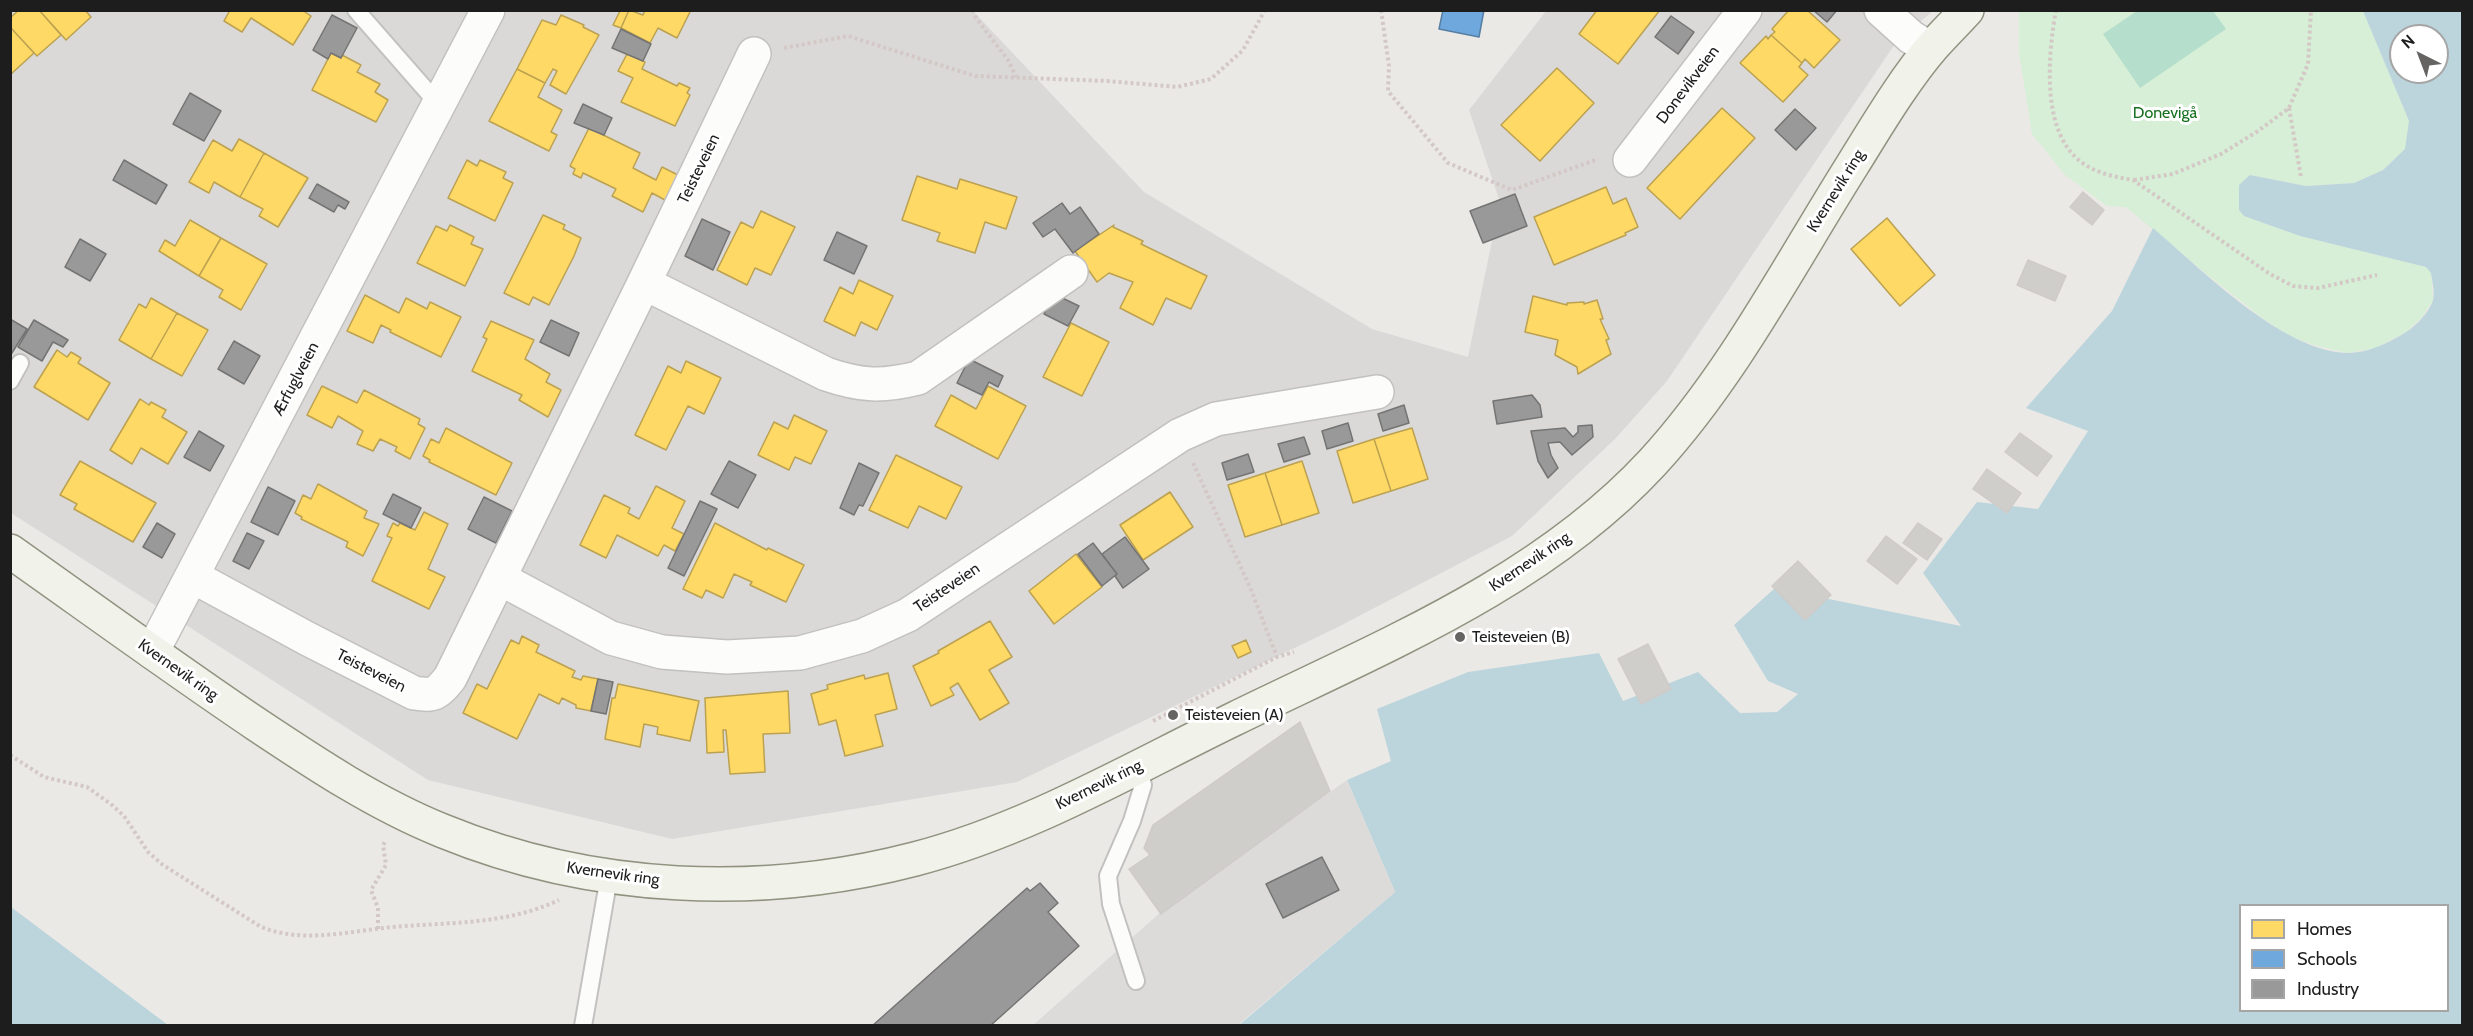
<!DOCTYPE html>
<meta charset="utf-8">
<style>
body{margin:0}
#map{position:relative;width:2473px;height:1036px;overflow:hidden;background:#ebe9e6;font-family:Cabin,sans-serif}
canvas{display:block}
.frame{position:absolute;inset:0;border:12px solid #1d1d1d;pointer-events:none}
.legend{position:absolute;left:2239px;top:904px;width:210px;height:108px;box-sizing:border-box;background:#fff;border:2px solid #a5a5a5;margin:0;padding:8px 10px;list-style:none;font-size:18px;color:#1d1d1d}
.legend li{display:flex;align-items:center;gap:12px;height:30px}
.legend b{width:30px;border:2px solid #a5a5a5}
.north{position:absolute;left:2389px;top:24px;width:60px;height:60px;box-sizing:border-box;background:#fff;border:2px solid #a5a5a5;border-radius:50%;rotate:318deg;font-size:16px;font-weight:700;line-height:24px;text-align:center;color:#1d1d1d}
.north::after{content:'';display:block;margin:auto;width:21px;height:27px;background:#656463;clip-path:polygon(50% 0,100% 100%,50% 72%,0 100%)}
</style>
<div id="map">
<canvas width="2473" height="1036"></canvas>
<div class="frame"></div>
<ul class="legend">
<li><b style="height:16px;background:#ffd966"></b>Homes</li>
<li><b style="height:16px;background:#6fa8dc"></b>Schools</li>
<li><b style="height:16px;background:#999"></b>Industry</li>
</ul>
<div class="north">N</div>
</div>
<script>
const context = document.querySelector('canvas').getContext('2d');
context.lineJoin = 'round';
function fillPath(path, color) {
  context.fillStyle = color;
  context.fill(path, 'evenodd');
}
function trace(path, color, width, dash) {
  context.strokeStyle = color;
  context.lineWidth = width;
  context.lineCap = dash ? 'butt' : 'round';
  context.setLineDash(dash || []);
  context.stroke(path);
}
function write(font, color, halo, rows, align = 'center') {
  context.font = font + ' Cabin,sans-serif';
  context.lineWidth = 6;
  context.setLineDash([]);
  context.textBaseline = 'middle';
  context.strokeStyle = halo;
  context.fillStyle = color;
  for (const [text, x, y, turn = 0] of rows) {
    context.save();
    context.translate(x, y);
    context.rotate((+turn || 0) * Math.PI / 180);
    context.textAlign = isNaN(turn) ? turn : align;
    if (halo) context.strokeText(text, 0, 0);
    context.fillText(text, 0, 0);
    context.restore();
  }
}
fillPath(new Path2D(`
 M10 11H973L1144 192 1372 329 1468 357 1500 202 1469 110 1546 11H1933L1897 41 1667 381 1615 439 1512 536 1338 627 1017 782 672 839 428 780 11 513Z`), '#dad9d7');
fillPath(new Path2D(`
 M2021 10 2363 11 2409 121 2406 148 2383 170 2354 183 2306 186 2250 175 2245 216 2300 236 2426 267 2431 272 2433 300 2422 317 2406 332 2376 348 2347 353 2317 346 2289 336 2260 316 2210 277 2126 207 2107 206 2065 175 2032 134 2019 53V14Z`), '#d6efd6');
fillPath(new Path2D(`
 M2137 11H2213L2226 29 2140 88 2103 34Z`), '#b5decd');
fillPath(new Path2D(`
 M2363 11H2462V1025L1238 1026 1395 892 1347 780 1391 761 1377 709 1468 672 1599 653 1623 701 1698 672 1740 713 1777 712 1798 694 1768 681 1734 625 1775 588 1961 626 1923 573 1977 502 2038 509 2088 431 2026 408 2112 311 2153 228C2201 269 2282 351 2347 353 2367 353 2386 344 2403 334 2414 328 2429 313 2433 300 2435 291 2432 281 2431 273L2426 267 2300 236 2244 216 2239 210V185L2250 175 2306 186 2354 183 2383 170 2405 149 2409 121ZM2401 36H2437V72H2401ZM2240 906H2448V1010H2240Z
 M11 907 168 1025H11Z`), '#bcd5dc');
fillPath(new Path2D(`
 M1347 780 1395 892 1238 1025 1032 1026 1162 911Z`), '#dcdbda');
const homes = new Path2D(`
 M19 10H39L61 35 37 56 10 27V18Z
 M39 10H85L91 17 66 40Z
 M230 10H302L311 16 293 45 251 18 242 32 224 21Z
 M617 10H629L621 28 613 25 620 11Z
 M629 10 643 15 645 10H691L677 38 658 28 650 43 621 28Z
 M1597 10H1660L1618 64 1579 34Z
 M1789 10H1807L1840 40 1814 68 1805 59 1802 63 1771 35 1775 32 1772 29Z
 M561 15 584 25 583 27 599 35 566 94 550 85 557 71 553 69 545 83 517 69 542 20 556 25Z
 M11 28 34 53 10 75V29Z
 M1771 35 1802 63 1799 67 1808 75 1783 102 1740 63 1766 36 1768 39Z
 M331 53 341 58 342 55 361 65 357 72 380 84 375 92 388 100 376 122 312 90Z
 M627 54 645 62 642 69 677 86 679 83 690 88 687 93 690 95 675 126 621 102 633 78 618 71Z
 M1557 68 1594 103 1540 161 1501 125Z
 M517 69 545 83 538 97 562 110 551 132 557 135 549 151 489 121Z
 M1722 108 1755 138 1680 219 1647 188Z
 M589 128 640 153 633 168 656 180 662 167 678 175 665 200 652 193 643 212 612 196 616 189 583 173 581 178 573 174 575 169 570 166Z
 M239 139 264 153 240 197 214 182 209 193 189 182 213 140 232 151Z
 M264 153 308 178 278 227 259 216 263 209 240 197Z
 M467 160 477 166 480 160 506 172 503 178 513 183 495 221 448 198Z
 M917 176 957 189 960 179 1017 197 1006 229 985 222 975 253 937 241 940 233 902 220Z
 M1606 187 1613 204 1626 198 1638 227 1625 233 1626 235 1554 265 1534 217Z
 M761 211 795 227 771 275 755 268 747 285 717 270 741 222 753 228Z
 M543 215 565 225 563 229 581 238 574 256 549 305 533 297 529 305 504 293Z
 M1887 218 1935 275 1900 306 1851 249Z
 M190 220 221 238 199 276 159 251 165 240 175 246Z
 M450 225 474 237 471 244 483 249 465 286 417 263 436 226 447 231Z
 M1114 225 1113 227 1143 241 1141 244 1207 276 1191 309 1166 298 1153 325 1120 308 1133 282 1109 273 1097 282 1075 251Z
 M221 238 267 264 241 310 219 297 223 290 199 276Z
 M859 280 893 296 877 330 861 322 855 336 824 321 840 287 853 294Z
 M365 295 399 313 406 298 427 309 430 302 461 317 441 357 390 332 391 330 381 325 373 343 347 331Z
 M1533 296 1567 305V303L1584 302V304L1597 300 1603 319H1600L1609 339 1606 340 1611 354 1578 374 1577 367 1555 355 1558 340 1525 332Z
 M151 298 177 313 151 359 119 340 139 304 146 308Z
 M177 313 208 330 182 376 151 359Z
 M491 321 534 340 525 359 550 374 546 382 561 390 548 417 519 400 522 395 472 371 487 339 483 337Z
 M1071 323 1109 342 1082 396 1043 377Z
 M57 350 67 357 71 352 81 358 78 363 110 383 88 420 34 387Z
 M686 361 721 378 704 414 688 406 666 450 635 435 668 366 681 373Z
 M322 386 357 403 364 390 420 419 418 424 425 428 410 459 395 451 397 447 380 439 373 451 357 444 363 431 338 416 332 428 307 415Z
 M988 386 1026 406 998 459 935 426 951 395 976 409Z
 M140 399 149 405 151 402 166 410 162 417 187 432 168 464 141 448 132 464 110 450Z
 M794 415 827 431 811 464 795 457 789 470 758 455 774 422 788 429Z
 M446 428 512 463 496 495 429 462 430 460 423 456 431 439 439 443Z
 M1412 428 1428 479 1391 491 1374 439Z
 M1374 439 1391 491 1353 503 1337 451Z
 M896 455 962 487 946 519 919 506 908 528 869 510Z
 M80 461 156 503 133 542 74 509 77 504 60 495Z
 M1302 461 1319 513 1282 525 1265 473Z
 M1265 473 1282 525 1245 537 1228 485Z
 M318 484 367 511 364 518 379 524 363 556 346 547 348 542 301 519 302 517 295 513 303 495 311 499Z
 M656 486 685 501 672 528 684 534 675 551 664 545 658 556 617 535 606 558 580 545 604 495 630 508 628 513 639 519Z
 M1170 492 1193 527 1143 560 1120 525Z
 M424 512 448 524 428 569 445 577 429 609 372 581 392 538 387 536 393 523 398 526 400 523 415 530Z
 M715 523 767 550 768 548 804 565 786 602 750 585 752 582 734 574 723 598 706 590 702 598 683 589Z
 M1076 554 1102 587 1054 624 1029 591Z
 M990 621 1012 657 989 670 1009 703 980 720 958 683 950 688 954 695 931 706 913 666 939 653 938 651Z
 M522 636 539 645 536 652 575 671 572 677 581 680 583 676 598 679 591 711 576 708V705L562 698 559 704 539 694 517 739 463 713 477 684 487 689 511 640 519 644Z
 M1246 640 1251 652 1238 658 1232 646Z
 M888 673 897 709 875 715 883 746 845 756 836 720 819 725 811 694 828 689 827 685 864 675 865 679Z
 M618 684 699 701 690 741 657 734 658 727 644 724 640 747 605 739 612 698H615Z
 M788 691 790 733 763 734 765 772 730 774 726 730H723L724 752 707 753 705 698Z`);
fillPath(homes, '#ffd966');
trace(homes, '#bba150', 1.5);
const schools = new Path2D(`
 M1443 10H1484L1479 37 1439 29Z`);
fillPath(schools, '#6fa8dc');
trace(schools, '#567ea3', 1.5);
const industry = new Path2D(`
 M1813 10H1837L1827 22Z
 M332 15 357 28 341 58 331 53 328 59 313 50Z
 M1671 16 1694 32 1678 54 1655 37Z
 M621 29 651 44 643 61 612 48Z
 M190 93 221 111 204 141 173 124Z
 M583 104 612 118 604 135 574 123Z
 M1795 109 1816 128 1796 150 1775 130Z
 M124 160 167 185 156 204 113 180Z
 M317 184 349 202 345 209 338 205 334 212 309 198Z
 M1515 194 1527 226 1483 243 1470 211Z
 M1062 203 1070 214 1080 207 1099 234 1073 253 1055 229 1043 237 1033 223Z
 M702 219 730 232 713 270 685 256Z
 M837 232 867 246 854 274 824 260Z
 M80 239 106 254 90 281 65 267Z
 M1054 294 1079 306 1068 326 1044 314Z
 M10 319 27 329 10 356Z
 M34 320 68 340 63 347 53 342 42 361 18 347Z
 M551 320 579 333 569 356 540 342Z
 M234 341 260 356 244 384 218 369Z
 M969 359 1003 376 998 387 989 382 982 395 957 383Z
 M1532 395 1540 405 1542 417 1497 424 1493 401Z
 M1404 405 1409 423 1383 431 1378 414Z
 M1348 423 1353 441 1327 449 1322 431Z
 M1592 425 1593 437 1572 455 1560 442 1548 443 1551 455 1558 468 1548 478 1538 461 1531 431 1565 428 1573 437 1578 432V426Z
 M199 431 224 446 210 471 184 457Z
 M1304 437 1310 454 1284 462 1278 444Z
 M1248 454 1254 472 1227 480 1222 463Z
 M729 461 756 475 738 508 711 494Z
 M859 463 879 473 863 506 859 505 854 515 840 508Z
 M268 487 295 501 278 535 251 522Z
 M393 494 421 508 411 528 383 514Z
 M484 497 512 511 496 543 468 529Z
 M700 501 717 509 684 576 668 568Z
 M157 523 175 534 162 558 143 547Z
 M247 533 264 541 249 569 233 561Z
 M1125 537 1149 569 1123 588 1115 576 1117 574 1102 554Z
 M1093 543 1117 574 1102 586 1078 554Z
 M598 679 613 682 606 714 591 711Z
 M1322 857 1339 890 1283 918 1266 884Z
 M1040 883 1058 903 1048 912 1079 946 990 1026H872L1027 888 1030 891Z`);
fillPath(industry, '#999');
trace(industry, '#747474', 1.5);
const building = new Path2D(`
 M2083 192 2104 210 2092 225 2070 207Z
 M2028 260 2066 276 2055 301 2017 285Z
 M2020 433 2052 456 2037 476 2005 452Z
 M1987 469 2021 493 2007 513 1973 489Z
 M1918 523 1942 539 1927 560 1903 543Z
 M1886 536 1917 559 1897 584 1867 561Z
 M1798 561 1831 595 1805 620 1772 586Z
 M1648 644 1671 689 1641 704 1618 659Z
 M1300 722 1330 791 1161 914 1129 869 1150 855 1144 848 1153 825Z`);
fillPath(building, '#d0cecb');
trace(building, '#cecbc8', 1.5);
const lane = new Path2D(`
 M356 10 440 106
 M10 381 20 363
 M1136 981 1111 904 1108 876 1132 821 1143 785 1138 766
 M583 1026 609 877`);
const street = new Path2D(`
 M1881 10 1911 37 1930 49
 M1630 160 1745 10
 M644 283 826 374C861 386 882 387 918 378L1071 272
 M192 576 306 638 414 693C435 696 437 694 450 678L644 283 754 54
 M499 578 611 638 662 652 727 657 800 653 862 636 908 615 1180 435 1216 419 1377 392
 M152 652 488 10`);
const secondary = new Path2D(`
 M10 551C92 609 173 668 256 724 316 764 376 804 443 831 592 892 761 899 915 859 1027 830 1131 769 1234 719 1379 648 1540 584 1652 463 1732 376 1790 264 1853 164 1876 127 1905 78 1934 45 1945 33 1956 22 1967 10`);
trace(lane, '#c2c1c0', 20);
trace(street, '#c2c1c0', 36);
trace(secondary, '#919380', 36);
trace(new Path2D(`
 M973 10 976 18 1008 60 1016 77
 M1381 10 1389 66 1388 91 1448 163 1512 190 1598 159
 M2056 10C2048 55 2040 135 2084 164 2099 174 2116 177 2133 180L2270 274 2293 286 2318 288 2377 275
 M784 48 848 36 975 76 1107 81 1177 87 1211 79 1243 50 1265 10
 M2289 108 2301 177
 M2134 180 2173 174 2221 154 2258 131 2289 108 2308 64 2311 10
 M1193 463 1250 587 1277 657
 M1153 721 1277 657 1294 652
 M10 755 44 777 87 787 112 805 124 816 148 852 163 865 261 927C304 944 349 931 393 927 450 922 506 925 559 900
 M378 929V908L371 890 386 865 383 845 386 840`), '#d4c8c6', 4, [3, 3]);
trace(lane, '#fcfcfb', 16);
trace(street, '#fcfcfb', 33);
trace(secondary, '#f1f2ea', 33);
for (const [x, y, r, color] of [
 [1460,637,6,"#656463"],
 [1173,715,6,"#656463"]
]) {
  const dot = new Path2D();
  dot.arc(x, y, r, 0, 2 * Math.PI);
  context.fillStyle = color;
  context.fill(dot);
  trace(dot, '#fff', 2);
}
write('16px', '#1d1d1d', '#fff', [
 ["Donevikveien",1688,85,-53],
 ["Teisteveien",699,169,-64],
 ["Kvernevik ring",1836,191,-58],
 ["Ærfuglveien",296,379,-62],
 ["Kvernevik ring",1530,562,-34],
 ["Teisteveien",947,588,-34],
 ["Kvernevik ring",178,670,35],
 ["Teisteveien",371,671,27],
 ["Kvernevik ring",1099,785,-26],
 ["Kvernevik ring",613,874,8]
]);
write('16px', '#16701e', '#fff', [
 ["Donevigå",2165,113]
]);
write('16px', '#1d1d1d', '#fff', [
 ["Teisteveien (B)",1472,637],
 ["Teisteveien (A)",1185,715]
], 'left');
</script>
